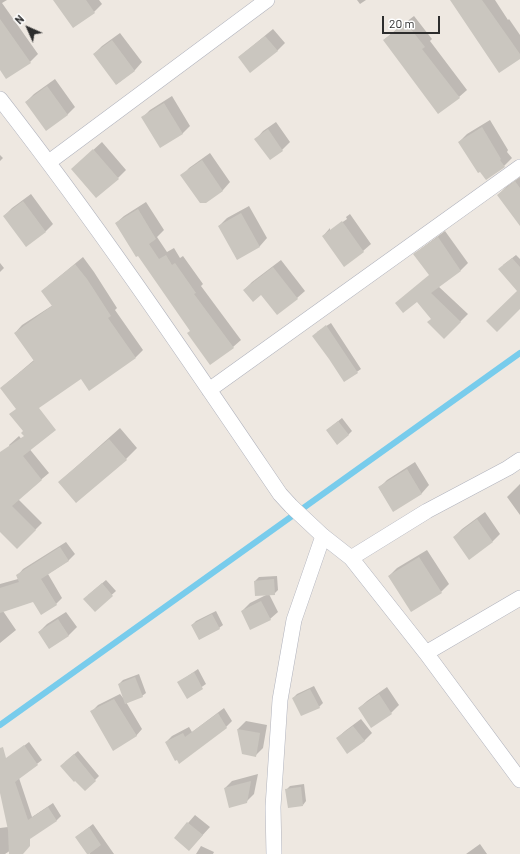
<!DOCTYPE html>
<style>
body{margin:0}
#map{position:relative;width:520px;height:854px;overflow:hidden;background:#eee8e1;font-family:Barlow,sans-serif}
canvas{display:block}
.north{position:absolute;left:8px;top:8px;width:40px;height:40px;-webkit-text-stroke:3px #fff;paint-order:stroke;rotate:315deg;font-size:11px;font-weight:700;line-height:16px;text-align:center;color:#2d2d2d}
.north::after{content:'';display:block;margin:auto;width:14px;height:18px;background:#2d2d2d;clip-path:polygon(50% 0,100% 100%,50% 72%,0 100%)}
.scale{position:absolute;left:382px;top:16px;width:58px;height:18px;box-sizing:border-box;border:2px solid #2d2d2d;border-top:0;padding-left:5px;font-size:12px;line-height:14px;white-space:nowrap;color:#2d2d2d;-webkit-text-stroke:3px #fff;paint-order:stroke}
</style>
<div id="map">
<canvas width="520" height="854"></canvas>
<div class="north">N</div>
<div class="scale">20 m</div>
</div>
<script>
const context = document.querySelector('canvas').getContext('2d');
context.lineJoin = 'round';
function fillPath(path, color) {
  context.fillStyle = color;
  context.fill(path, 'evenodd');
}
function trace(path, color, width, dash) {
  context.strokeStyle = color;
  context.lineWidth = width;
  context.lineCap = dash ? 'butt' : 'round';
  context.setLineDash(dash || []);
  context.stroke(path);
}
fillPath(new Path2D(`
 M0 0H7L2 3 38 54 30 62 0 68Z
 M54 0H99L102 4 94 12Z
 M357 0H366L360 4Z
 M452 0H495L508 20 509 19 520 35V58Z
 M414 16 432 39 430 41 467 90 459 97 384 40 392 33Z
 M273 29 285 43 277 51 239 57Z
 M120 33 142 62 135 70 117 84 94 54 102 46Z
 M55 79 75 107 67 115 26 102 34 94Z
 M172 96 190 126 182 134 142 118 150 110Z
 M490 120 508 150 507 152 512 158 504 166 459 142 467 134Z
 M276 122 290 142 282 150 270 159 256 139 263 131Z
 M102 142 126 170 118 178 80 162Z
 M210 153 230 182 223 190 206 202 182 176 189 168Z
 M0 155 3 158 0 161Z
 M520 177V215L498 195 506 187Z
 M31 194 53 224 46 231 26 246 4 216 12 208Z
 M146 202 164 230 157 237 167 252 174 248 180 258 183 256 203 284 201 286 241 340 233 347 191 331 116 223 124 216Z
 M249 206 267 238 260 246 237 259 219 226 227 218Z
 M350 214 371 244 363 251 323 236 330 228V231L347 219 346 217Z
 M445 231 468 263 461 270 438 286 468 314 444 338 432 319 430 275 415 255 422 248Z
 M516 255 520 259V308L518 291 503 265Z
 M83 257 94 272 117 308 115 310 143 350 136 357 90 389 81 377 1 388 34 360 15 333 22 325 53 305 42 291Z
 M281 260 305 291 297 298 261 294 244 290 252 282Z
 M0 263 4 268 0 272Z
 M331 323 361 369 344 381 317 332Z
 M342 418 352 431 348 435 327 430Z
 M120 428 137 448 126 459 59 482Z
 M19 436 49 473 18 499 42 523 17 548 0 519V486L22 474 9 445Z
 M415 462 429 485 422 493 393 510 379 488 387 480Z
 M520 484V515L507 497Z
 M485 512 500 534 493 541 469 558 454 537 462 529Z
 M66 542 75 554 68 561 48 574 62 598 56 604 33 600 3 611 16 630 0 643V584L18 579 17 576 23 569Z
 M427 550 449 584 441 592 389 576 397 568Z
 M277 576 278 590 274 594H269L278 612 270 619 242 611 250 603 268 594 255 581 259 577Z
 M106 580 116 591 95 610 88 595Z
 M216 611 223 625 219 628 192 625 196 621Z
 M66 612 77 627 69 635 49 648 39 632 47 624Z
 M198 669 206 684 187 697 179 682Z
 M139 674 146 693 142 696 126 702 142 729 136 736 92 711 98 705 120 694 124 699 119 684 123 680Z
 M314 686 323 703 319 707 293 698 297 694Z
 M387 687 399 705 391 713 371 726 359 708 367 701Z
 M224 708 232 721 226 727 166 742 172 736 189 727 192 732Z
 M361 719 372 733 364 741 337 738 345 731Z
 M246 721 267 725 263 748 255 756 243 753 238 729Z
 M29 742 42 760 19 778 32 817 53 803 61 816 57 820 5 854H0V828L8 827 0 788V764Z
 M78 751 99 776 85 790 65 762Z
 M258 774 254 794 246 802 225 788 232 781Z
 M304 784 306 801 303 805 286 790 290 786Z
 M195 815 210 827 189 850 188 823Z
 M93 824 114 854H90L76 837Z
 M480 844 487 854H466Z
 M201 846 214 852 213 854H196Z`), '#0003');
trace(new Path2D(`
 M0 725 520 353`), '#78ccec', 6);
fillPath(new Path2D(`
 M53 0H86L95 13 73 28Z
 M450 0H482L520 54V59L499 73Z
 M0 19 31 63 6 79 0 70Z
 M406 23 425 47 422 49 460 98 438 114 383 40Z
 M265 36 278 51 250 73 238 57Z
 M112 40 135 71 116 85 93 54Z
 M47 86 68 115 46 131 25 102Z
 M164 103 183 134 160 148 141 117Z
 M482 127 501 159 500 160 505 167 486 180 480 172 478 173 458 142Z
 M268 129 283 151 270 160 254 139Z
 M93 149 119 179 96 198 71 169Z
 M202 160 223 191 206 203H200L180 175Z
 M515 181 520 188V226L497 195Z
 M23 201 46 232 26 247 3 216Z
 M138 209 156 239 149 244 159 259 166 255 172 265 175 263 196 293 194 294 234 348 210 365 187 333 190 331 138 256 136 257 115 223Z
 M241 213 260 247 237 260 218 226Z
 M342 221 364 252 344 267 322 236Z
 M438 237 461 271 431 293 461 322 444 339 427 322 431 319 417 302 403 313 395 303 429 275 413 254Z
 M512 258 520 267V309L497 332 486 321 517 291 498 269Z
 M75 264 87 279 111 316 108 318 136 358 89 391 81 379 39 408 56 430 23 456 42 480 12 506 36 530 17 549 0 532V452L24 436 21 433 23 431 9 414 16 409 0 388 34 361 14 333 52 306 41 291Z
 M273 267 298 299 277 315 261 295 253 302 243 290Z
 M326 325 358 373 344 382 329 359 312 336Z
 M338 421 349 435 337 445 326 430Z
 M109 439 127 460 76 503 58 482Z
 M407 469 422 494 393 512 378 487Z
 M477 519 493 542 469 560 453 537Z
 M60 547 69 561 41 579 57 605 41 615 33 602 0 613V588L19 582 16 575Z
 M419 557 442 593 411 612 388 576Z
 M274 579 275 595 255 596 254 581Z
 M102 583 113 596 95 612 83 599Z
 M261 601 271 620 250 630 241 611Z
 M212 614 220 629 199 640 191 625Z
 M58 619 69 636 49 649 38 632Z
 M194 672 203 689 187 699 177 682Z
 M135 677 143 697 125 704 118 684Z
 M310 689 320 708 301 716 292 698Z
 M379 694 392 714 371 728 358 708Z
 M114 699 137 736 113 751 90 711Z
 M218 713 227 728 179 764 177 760 175 761 165 742 183 733 185 737Z
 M353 726 365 741 347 754 336 738Z
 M237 729 260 733 256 757 242 754Z
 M24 745 38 765 15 782 28 820 48 807 57 821 30 839V846L23 854H9L8 830 0 793V748L3 747 6 758Z
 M74 754 96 781 85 791 75 781 74 782 60 766Z
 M251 781 247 803 229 808 224 788Z
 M301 787 303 806 288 808 285 789Z
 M187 822 203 835 189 851 174 838Z
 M89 827 101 845 89 854H87L75 837Z`), '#cac6bf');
const street = new Path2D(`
 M0 99C99 226 189 360 280 494L291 506 323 536 351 558 426 653 520 780
 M49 162 267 0
 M209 390 520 167
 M351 558 427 511 508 468 520 460
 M426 653 520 598
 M274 854 273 807 280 700 294 620 323 536`);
trace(street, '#b1b3bd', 16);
trace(street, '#fff', 15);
</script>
